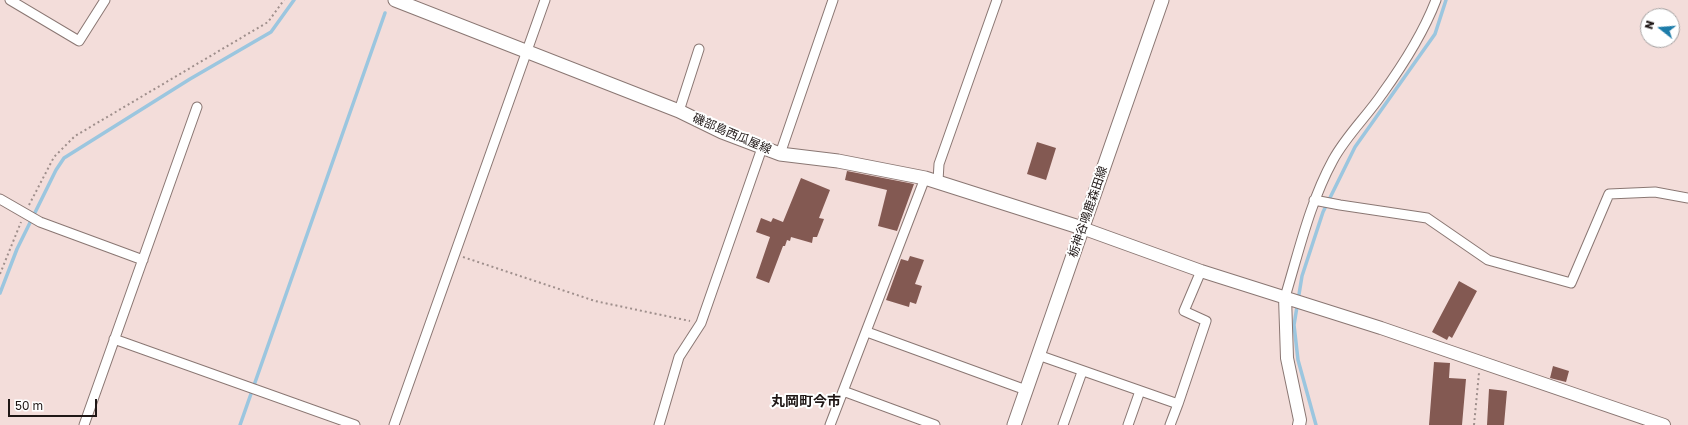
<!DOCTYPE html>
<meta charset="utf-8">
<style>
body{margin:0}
#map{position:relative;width:1688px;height:425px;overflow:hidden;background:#f3ddda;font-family:"Golos Text",sans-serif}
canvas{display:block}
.north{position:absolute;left:1640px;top:8px;width:40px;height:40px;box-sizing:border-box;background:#fff;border:1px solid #a5a2a2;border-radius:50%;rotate:287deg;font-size:11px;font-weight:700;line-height:16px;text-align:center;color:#1f1716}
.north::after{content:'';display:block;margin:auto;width:14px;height:18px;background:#1d7ca9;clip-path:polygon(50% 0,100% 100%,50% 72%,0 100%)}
.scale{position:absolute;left:8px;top:399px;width:89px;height:18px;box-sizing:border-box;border:2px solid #1f1716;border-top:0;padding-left:5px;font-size:12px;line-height:14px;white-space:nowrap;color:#1f1716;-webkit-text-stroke:3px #fff;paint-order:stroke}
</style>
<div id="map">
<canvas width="1688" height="425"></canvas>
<div class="north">N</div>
<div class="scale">50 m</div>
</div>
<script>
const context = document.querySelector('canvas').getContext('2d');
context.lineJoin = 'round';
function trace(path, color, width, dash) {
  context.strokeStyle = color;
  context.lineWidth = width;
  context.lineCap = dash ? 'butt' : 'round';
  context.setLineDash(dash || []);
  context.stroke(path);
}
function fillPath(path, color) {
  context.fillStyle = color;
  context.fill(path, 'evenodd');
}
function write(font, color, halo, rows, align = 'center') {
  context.font = font + ' "Golos Text","Noto Sans JP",sans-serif';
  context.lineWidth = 4;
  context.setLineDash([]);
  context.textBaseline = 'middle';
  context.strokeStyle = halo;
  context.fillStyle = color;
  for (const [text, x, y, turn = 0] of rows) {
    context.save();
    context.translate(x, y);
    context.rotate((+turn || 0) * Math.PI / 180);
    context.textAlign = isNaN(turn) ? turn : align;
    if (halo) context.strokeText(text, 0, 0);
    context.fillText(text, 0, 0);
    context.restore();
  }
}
trace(new Path2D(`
 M0 293 17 249 56 170 64 158 190 79 271 32 294 0
 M240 425 385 13
 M1316 425 1298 360 1294 325 1302 276 1323 212 1355 147 1435 34 1446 0`), '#9bc6df', 3.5);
fillPath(new Path2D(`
 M1037 142 1056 148 1046 180 1027 174Z
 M847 171 914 184 897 231 878 226 887 190 845 180Z
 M801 178 830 190 819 218 824 219 817 237H813L812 243 791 237 790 241 787 240 785 246H783L769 283 756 278 770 237 756 232 761 218 771 222 773 218 783 222Z
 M910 256 924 260 915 284 922 286 916 304 910 302 909 307 886 300 901 259 908 261Z
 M1459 281 1477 291 1452 338 1449 336 1447 340 1432 332Z
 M1434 362 1450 363 1449 378 1466 379 1462 425H1429Z
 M1553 366 1569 371 1566 382 1550 378Z
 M1489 389 1507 391 1504 425H1487Z`), '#835952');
const minor = new Path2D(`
 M10 0 79 41 105 0
 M679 111 699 49
 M780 154 833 0
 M938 181 939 164 997 0
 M0 199 40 222 143 260
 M1314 200 1340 205 1427 218 1488 260 1571 283 1609 194 1655 192 1688 198
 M1285 297C1299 251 1310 202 1333 160 1346 136 1367 116 1382 94 1403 65 1423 34 1436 0
 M867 332 1026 390
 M114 339 355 425
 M1038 355 1178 404 1170 425
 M843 391 935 425
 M1178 404 1206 321 1184 311 1201 271
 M84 425 197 107
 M394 425 545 0
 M659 425 679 357 701 323 762 148
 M830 425 925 178
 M1063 425 1082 372
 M1128 425 1140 391`);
const tertiary = new Path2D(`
 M1082 228 1201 271 1381 328 1664 425
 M1285 297 1287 358 1300 420 1299 425`);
const secondary = new Path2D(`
 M395 0 679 111 722 132 780 154 838 161 925 178 1082 228
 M1014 425 1162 0`);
trace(minor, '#8a7773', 11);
trace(tertiary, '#8a7773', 14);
trace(secondary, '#8a7773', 15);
trace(new Path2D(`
 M29 205 54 157 75 136 268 22 284 0
 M463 257 595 301 690 321
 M0 274 21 222
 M1474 425 1479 373`), '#9f8f8c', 2, [2, 3]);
trace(minor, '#fff', 9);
trace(tertiary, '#fff', 12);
trace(secondary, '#fff', 13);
write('12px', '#1f1716', '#fff', [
 ["磯部島西瓜屋線",732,134,23],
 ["栃神谷鳴鹿森田線",1088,212,-71]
]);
write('bold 14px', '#1f1716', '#fff', [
 ["丸岡町今市",806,402]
]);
</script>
